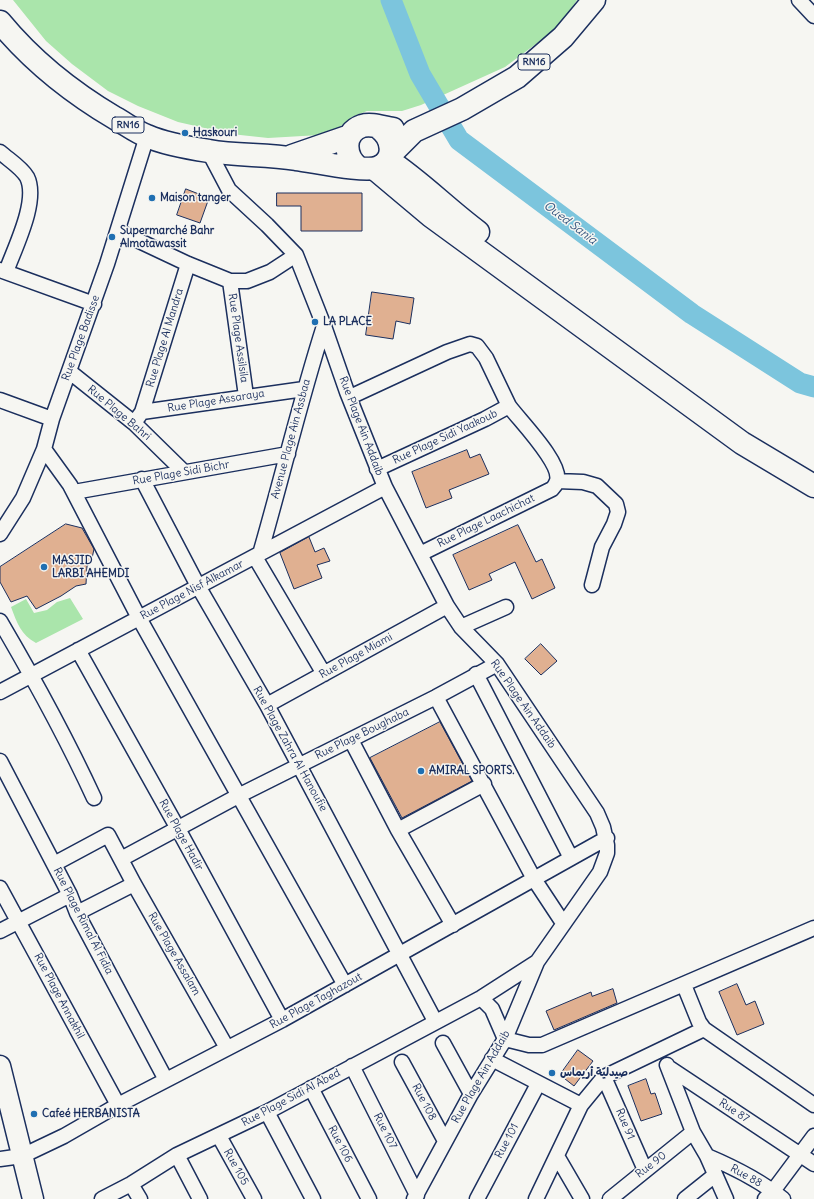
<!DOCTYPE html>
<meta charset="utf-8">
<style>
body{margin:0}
canvas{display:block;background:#f6f6f2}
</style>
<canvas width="814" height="1199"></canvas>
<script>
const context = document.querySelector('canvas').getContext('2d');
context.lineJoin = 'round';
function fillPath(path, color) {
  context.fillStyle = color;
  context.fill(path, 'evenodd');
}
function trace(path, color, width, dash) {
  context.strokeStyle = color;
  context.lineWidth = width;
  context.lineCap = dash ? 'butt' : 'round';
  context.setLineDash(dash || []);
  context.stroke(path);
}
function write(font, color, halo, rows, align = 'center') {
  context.font = font + ' Delius,"Playpen Sans Arabic",sans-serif';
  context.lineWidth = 3;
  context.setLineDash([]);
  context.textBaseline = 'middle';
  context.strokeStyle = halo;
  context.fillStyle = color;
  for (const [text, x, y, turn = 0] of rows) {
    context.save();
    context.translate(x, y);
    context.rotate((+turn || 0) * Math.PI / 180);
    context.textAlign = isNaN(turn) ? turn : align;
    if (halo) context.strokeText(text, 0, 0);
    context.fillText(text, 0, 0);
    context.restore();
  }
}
fillPath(new Path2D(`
 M13 0H577L560 26 505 67 421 105 402 111H367L352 117 335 131 320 135 268 138 231 134 178 122 138 106 108 91 72 64 46 41Z
 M70 598 83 619 36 643C21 635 17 623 11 607L26 599 34 613 47 610 57 602Z`), '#aae5ab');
trace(new Path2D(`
 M391 0 420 74 459 140 692 314 800 383 814 387`), '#7cc5dd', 21);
const building = new Path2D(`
 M186 189 209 198 200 223 177 215Z
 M277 193H362V231H301V206H277Z
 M372 292 414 298 410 324 396 321 393 339 366 335Z
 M467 450 470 458 480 454 489 474 449 490 452 498 426 508 412 472Z
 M66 524 82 528 94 549 91 563 87 566 86 584 76 586 61 596 36 609 27 596 11 602 0 582V567Z
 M518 525 536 562 542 559 555 588 532 599 515 562 489 574 492 580 469 590 453 555Z
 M309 537 315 552 324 548 330 561 317 565 322 578 294 589 280 553Z
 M541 644 557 661 541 675 525 659Z
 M440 722 472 781 402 818 370 758Z
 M737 984 746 1005 755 1001 764 1024 737 1035 719 992Z
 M613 989 617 1003 554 1030 546 1011 591 992 592 996Z
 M578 1050 593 1061 574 1086 560 1075Z
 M646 1079 651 1094 655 1093 662 1114 641 1121 628 1086Z`);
fillPath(building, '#e0b091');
trace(building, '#1b2f5e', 1);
const street = new Path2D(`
 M799 0 814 16
 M0 152C9 160 21 167 27 177 39 201 14 249 6 272
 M209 152 229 190 267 225 296 255 324 326 347 392 385 487 447 606 461 627 497 664 597 813 603 827 607 845V853L600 872 537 962 505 1039 471 1094 414 1199
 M118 231 188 264 230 281H247L270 272 296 255
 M0 270 94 304
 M230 281 246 396
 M70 372 134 423 184 472
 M350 397 447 352 470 344 477 346 486 358 509 406
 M0 400 52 419
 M142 412 188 264
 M134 423 142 412 304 389
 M44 449 70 485 139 618 345 985
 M377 469 485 419 509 406C520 421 562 463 557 481 556 484 554 487 552 489L420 554
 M142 479 198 586 267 705 435 1021
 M557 481 583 482 597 486 616 504 618 512 614 524 602 547 592 585
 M74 492 288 454
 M0 534 23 498 44 449 52 419 107 264 147 136
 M260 554C282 478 300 401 324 326
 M255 557 324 674
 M0 621C34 679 66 737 94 798
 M461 627 506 607
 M78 650 177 827 282 1020
 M476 674 571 858
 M0 692 385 487
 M436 697 534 879 563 923
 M267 705 447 606
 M351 740 398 830 453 925
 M0 761 70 895 77 913 166 1080
 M398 830 484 784
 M121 859 238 796 436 697 497 664
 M54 864 108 835 134 884 227 1048
 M0 888 118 1105
 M77 913 134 884
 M0 931 70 895
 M684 985 699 1022 704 1029 814 1105
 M481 998 492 1009 505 1039 529 1045H542L814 928
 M443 1043 471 1094
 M492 1059 581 1105
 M402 1062 445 1141
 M667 1065 693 1132 707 1156 726 1199
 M352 1066 417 1195
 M668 1067 814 1164
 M604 1077 645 1170
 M311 1088 369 1199
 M267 1112 313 1199
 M219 1136 254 1199
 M177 1155 200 1199
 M557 1156 582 1199
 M707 1156C733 1167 761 1181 783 1199
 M0 1159 22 1156 64 1136 118 1105 282 1020 607 838
 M131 1184 140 1199
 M102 1199 131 1184 177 1155 267 1112 481 998 537 962
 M477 1199 538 1084
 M536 1199 581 1105 604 1077 704 1029
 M610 1199 693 1132
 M685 1199 715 1175
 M765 1199 773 1191 814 1136`);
const secondary = new Path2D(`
 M0 1066 33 1199`);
const primary = new Path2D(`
 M0 22C33 62 71 92 115 118 126 124 136 132 147 136 165 144 189 148 209 151 237 156 267 154 296 159 313 161 367 173 379 167 397 159 392 137 379 128
 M390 155 414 131 462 109 517 77 563 37 594 0
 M292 156 350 136
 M359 168C344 157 342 133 362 126 372 123 384 128 393 129`);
const highway = new Path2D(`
 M388 160C420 181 447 209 478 232
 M375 169 431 216 742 443 814 486`);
trace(street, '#1b2f5e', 17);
trace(secondary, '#1b2f5e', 23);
trace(primary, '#1b2f5e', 25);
trace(highway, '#1b2f5e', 25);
trace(street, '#f6f6f2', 14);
trace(secondary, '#f6f6f2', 20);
trace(primary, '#f6f6f2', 22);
trace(highway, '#f6f6f2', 22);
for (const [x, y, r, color] of [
 [185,133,4,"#1f6fb2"],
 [152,198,4,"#1f6fb2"],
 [112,237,4,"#1f6fb2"],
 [315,322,4,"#1f6fb2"],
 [44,567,4,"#1f6fb2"],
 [421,771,4,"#1f6fb2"],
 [552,1073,4,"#1f6fb2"],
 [34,1114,4,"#1f6fb2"]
]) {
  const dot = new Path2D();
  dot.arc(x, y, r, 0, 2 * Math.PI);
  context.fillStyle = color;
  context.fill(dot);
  trace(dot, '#f6f6f2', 1.5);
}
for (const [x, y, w] of [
 [534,62,32],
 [128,125,32]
]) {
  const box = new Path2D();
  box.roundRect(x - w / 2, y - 8, w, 16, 3);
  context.fillStyle = '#f6f6f2';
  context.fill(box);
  trace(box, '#1b2f5e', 1);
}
write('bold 10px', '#1b2f5e', null, [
 ["RN16",534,62],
 ["RN16",128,125]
]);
write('bold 11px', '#1b2f5e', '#f6f6f2', [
 ["Haskouri",193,133],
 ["Maison tanger",160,198],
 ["Supermarché Bahr",120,231],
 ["Almotawassit",120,244],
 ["LA PLACE",323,322],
 ["MASJID",52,561],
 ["LARBI AHEMDI",52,574],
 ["AMIRAL SPORTS.",429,771],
 ["صيدلية أريماس",560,1073],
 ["Cafeé HERBANISTA",42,1114]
], 'left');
write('11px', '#1b2f5e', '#f6f6f2', [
 ["Rue Plage Badisse",81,338,-70],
 ["Rue Plage Al Mandra",165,338,-73],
 ["Rue Plage Assilsila",238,338,82],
 ["Rue Plage Assaraya",216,401,-9],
 ["Rue Plage Bahri",119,413,40],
 ["Rue Plage Ain Addaib",361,426,69],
 ["Rue Plage Sidi Yaakoub",445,437,-25],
 ["Avenue Plage Ain Assbaa",291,439,-75],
 ["Rue Plage Sidi Bichr",181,473,-10],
 ["Rue Plage Laachichat",486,521,-26],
 ["Rue Plage Nisf Alkamar",192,590,-28],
 ["Rue Plage Miami",356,656,-29],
 ["Rue Plage Ain Addaib",523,704,55],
 ["Rue Plage Boughaba",362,734,-26],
 ["Rue Plage Zahra Al Hanoufie",290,749,61],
 ["Rue Plage Hadir",181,835,61],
 ["Rue Plage Rimal Al Fidia",83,921,63],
 ["Rue Plage Assalam",174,954,60],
 ["Rue Plage Annakhil",59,996,62],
 ["Rue Plage Taghazout",316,1001,-29],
 ["Rue Plage Ain Addaib",481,1077,-60],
 ["Rue Plage Sidi Al Abed",291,1098,-28],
 ["Rue 108",424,1102,62],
 ["Rue 87",734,1111,33],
 ["Rue 91",625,1124,67],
 ["Rue 107",385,1131,63],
 ["Rue 101",507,1141,-62],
 ["Rue 106",340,1144,62],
 ["Rue 90",651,1165,-38],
 ["Rue 105",236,1167,61],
 ["Rue 88",746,1176,29]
]);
write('italic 12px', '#33547e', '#f6f6f2', [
 ["Oued Sania",570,223,37]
]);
</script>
